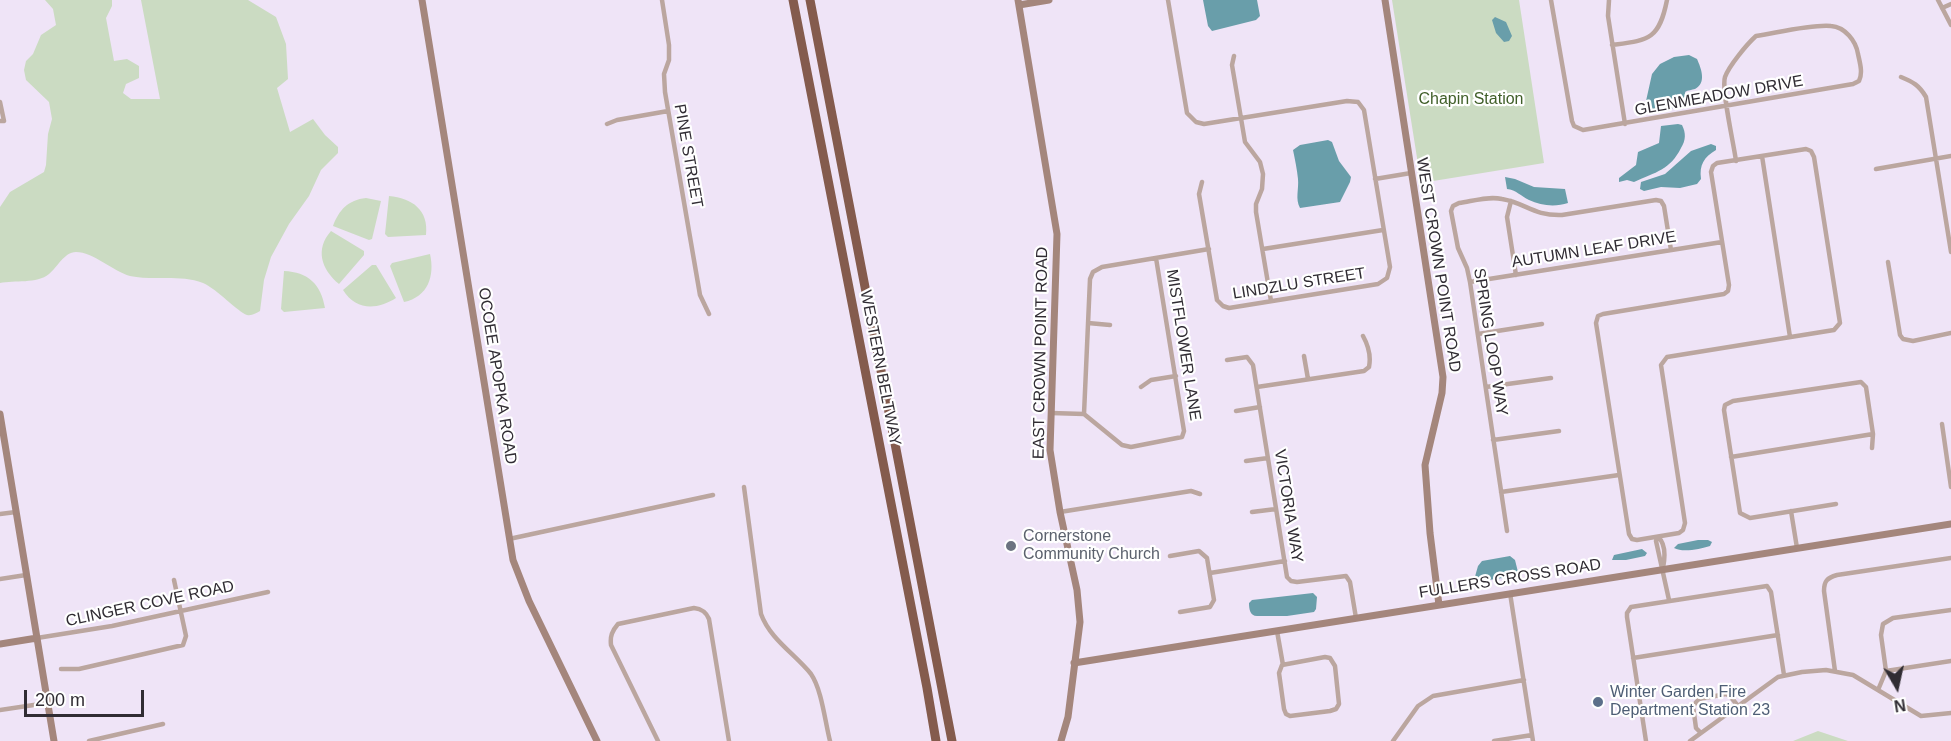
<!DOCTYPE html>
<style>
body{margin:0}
#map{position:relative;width:1951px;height:741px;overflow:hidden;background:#efe4f7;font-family:Arial,sans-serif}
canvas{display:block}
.north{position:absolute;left:1867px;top:657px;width:60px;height:60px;-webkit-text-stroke:4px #fff;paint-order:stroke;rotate:171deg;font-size:16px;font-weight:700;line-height:24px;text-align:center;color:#302c33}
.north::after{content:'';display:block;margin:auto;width:21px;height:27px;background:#302c33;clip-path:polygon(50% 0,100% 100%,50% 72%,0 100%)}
.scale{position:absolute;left:24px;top:690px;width:120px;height:27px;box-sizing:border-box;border:3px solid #302c33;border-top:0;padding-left:8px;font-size:18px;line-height:21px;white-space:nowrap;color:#302c33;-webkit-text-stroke:4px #fff;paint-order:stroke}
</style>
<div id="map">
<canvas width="1951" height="741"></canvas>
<div class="north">N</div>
<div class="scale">200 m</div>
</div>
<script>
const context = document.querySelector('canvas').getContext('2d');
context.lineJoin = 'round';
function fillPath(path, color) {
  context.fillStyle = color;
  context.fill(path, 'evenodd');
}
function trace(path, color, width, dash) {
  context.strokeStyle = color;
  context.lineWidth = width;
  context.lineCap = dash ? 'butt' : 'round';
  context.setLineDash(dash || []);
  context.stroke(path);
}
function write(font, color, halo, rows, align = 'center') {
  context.font = font + ' Arial,sans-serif';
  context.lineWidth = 4.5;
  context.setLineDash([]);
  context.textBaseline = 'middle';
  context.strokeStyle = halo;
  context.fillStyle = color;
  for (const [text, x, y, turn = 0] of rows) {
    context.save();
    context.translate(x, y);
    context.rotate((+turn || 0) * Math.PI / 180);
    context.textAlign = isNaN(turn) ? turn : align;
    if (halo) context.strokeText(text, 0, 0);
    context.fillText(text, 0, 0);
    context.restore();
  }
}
fillPath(new Path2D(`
 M45 0H112V6L106 18 114 61 127 59 139 66V78L126 84 123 93 131 99H160L141 0H248L276 17 286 44 288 79 277 88 290 132 313 119 325 135 338 147V153L321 170 309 196 289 224 271 257 264 280 260 311C256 313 252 316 247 315 238 312 217 289 203 283 180 274 153 281 130 276 113 271 93 252 76 252 64 252 57 268 49 274 37 284 14 280 0 283V207L10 192 44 172 46 165 48 134 52 119 49 102 26 80 24 70 26 61 33 54 41 35 56 25 53 9Z
 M1392 0H1519L1544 163 1421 183Z
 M389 196C412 198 429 210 426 235L388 237 385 234Z
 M366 198 381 201 372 239 369 240 333 226C339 210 348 200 366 198Z
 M331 231 364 251V255L339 284C321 269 315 249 331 231Z
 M430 254C435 276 428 297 404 302L390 266 392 263Z
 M372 265H376L396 298C377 310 356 311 343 290Z
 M284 271C308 272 321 284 325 308L284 312 281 309Z
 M1818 731 1848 741H1793Z`), '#cbdbc2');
fillPath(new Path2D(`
 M1203 0H1257L1260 16 1256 20 1212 31 1208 26Z
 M1495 17 1506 22 1512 36 1509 41 1504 42 1496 33 1492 20Z
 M1689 55 1697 59C1701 68 1707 83 1695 89 1692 90 1688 90 1685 92L1687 100C1680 109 1660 112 1649 109L1646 101 1652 74 1660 64 1674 57Z
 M1678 124 1682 125C1686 133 1686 140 1681 148 1670 170 1656 172 1634 182L1627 180 1619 182V178L1636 165 1638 152 1659 143 1661 126Z
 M1328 140 1332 142 1339 161 1351 177 1350 182 1340 202 1300 208C1295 199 1299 189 1298 179 1297 169 1295 160 1293 150L1300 145Z
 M1711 144 1716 146V150C1704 157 1699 165 1701 179L1697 184 1680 188 1661 187 1644 191 1640 189 1641 182 1665 174 1691 151Z
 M1505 177 1515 179 1534 187 1565 189 1568 203C1556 207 1541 206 1529 200 1521 196 1516 190 1507 189Z
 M1698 540H1708L1712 542 1710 546C1700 549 1683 553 1674 548L1678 544Z
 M1642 549 1647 553 1645 556 1626 560H1612L1614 555Z
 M1510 556 1515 560 1518 572 1516 576 1482 581 1474 580 1478 566 1482 561Z
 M1313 593 1317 597 1316 609 1314 612 1287 616H1257C1250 616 1249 609 1249 603L1252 600Z`), '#699eaa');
trace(new Path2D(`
 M662 0 669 45V60L664 74 665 92 700 295 709 314
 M1168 0 1187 113 1196 122 1204 124 1347 101 1358 102 1364 110 1390 267 1387 278 1378 284 1229 308 1223 306 1217 300 1199 194 1202 182
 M1551 0 1572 121 1574 126 1583 130 1853 84 1859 81C1863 73 1860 63 1858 54 1856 41 1845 27 1831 26 1812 24 1776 33 1756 36 1747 44 1729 66 1725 77 1721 89 1734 145 1736 161
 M1609 0 1608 16 1625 124
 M1938 0 1951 25
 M1942 8 1951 4
 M1612 45C1649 40 1659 40 1667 0
 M1234 56 1232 65 1245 142 1260 162 1263 174 1262 189 1256 204V212L1271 301
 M1901 77C1913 82 1919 85 1926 97L1951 252
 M0 102 4 121H0
 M607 124 617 120 668 111
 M1806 149 1811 151 1814 157 1840 323 1834 330 1667 357 1661 365 1685 523 1683 530 1679 533 1637 540 1632 539 1629 534 1596 323 1598 316 1603 314 1724 294 1728 291 1729 285 1711 172 1713 166 1717 163Z
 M1762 156 1790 337
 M1876 169 1951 156
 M1375 179 1411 173
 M1511 201 1507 217 1516 275
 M1263 249 1383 230
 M1888 262 1900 335 1903 339 1913 341 1951 333
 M1470 282 1722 242
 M1088 323 1110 325
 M1478 334 1542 324
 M1304 356 1308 379
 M1227 360 1247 357 1253 365 1287 577 1291 581 1297 582 1346 576 1350 582 1356 618
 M1141 387 1151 380 1176 376
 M1257 387 1364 371 1369 367C1371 357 1368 345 1363 336
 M1486 387 1551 378
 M1236 411 1260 407
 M1051 413 1084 414 1122 445 1131 447 1182 437 1184 431 1156 258
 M1084 414 1090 279 1093 272 1102 267 1209 249
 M1942 424 1951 487
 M1493 440 1559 431
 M1731 457 1873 434
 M1246 461 1268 458
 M744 487 761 614C770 639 795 654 811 674 822 690 825 722 830 741
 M1501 492 1619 475
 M1836 504 1750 518 1740 513 1724 410 1725 405 1733 401 1861 382 1866 387 1873 434 1872 448
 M1791 511 1797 548
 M1060 512 1191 491 1200 494
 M1252 512 1276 509
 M0 514 16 512
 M1507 531 1470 282 1467 268 1458 248 1451 211 1453 206 1459 203C1473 201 1488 196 1502 199 1526 203 1533 216 1562 215L1656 200 1661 201 1664 206 1671 250
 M1658 537 1656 541 1669 600
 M1658 537C1666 544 1665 558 1663 568
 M509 539 713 495
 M1170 556 1199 551 1207 558 1214 600 1210 607 1180 612
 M1210 573 1285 561
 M0 579 26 575
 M1510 593 1533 741
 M1277 631 1283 665
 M37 638 112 626 268 592
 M1325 657 1330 658 1335 666 1339 704 1336 709 1330 711 1290 716 1286 714 1284 709 1279 673 1282 665Z
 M1633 658 1778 635
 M61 669H79L183 645 186 636 174 580
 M1835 671 1824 591C1824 581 1827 578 1837 575L1951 558
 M1886 671 1951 661
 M1878 690 1886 671 1881 635 1883 624 1893 618 1951 610
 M0 710 47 703
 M1701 733 1696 728 1693 706 1699 699 1726 694 1730 696 1738 706
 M89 741 163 724
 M658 741 611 645C610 636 612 631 618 624L694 608C702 609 706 612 709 619L729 741
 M1393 741 1418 706 1433 696 1524 680
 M1494 741 1532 735
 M1646 741 1627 617V613L1631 607 1767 586 1771 592 1784 675
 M1690 741 1778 677 1802 672 1826 670 1853 675 1921 716 1951 713`), '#bba69f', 4.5);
trace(new Path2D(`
 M422 0 513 560 529 601 597 741
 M1018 0 1057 234 1050 450 1060 512 1077 590 1080 622 1068 717 1061 741
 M1385 0 1443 377 1442 393 1425 465 1430 533 1439 605
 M1019 5 1049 0
 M0 414 54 741
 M0 644 37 638
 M1074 663 1951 524`), '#a4867c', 7);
trace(new Path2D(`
 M793 0 927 688 936 741
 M810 0 952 741`), '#845b4d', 9);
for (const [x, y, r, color] of [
 [1011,546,6,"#6b7280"],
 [1598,702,6,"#5c6f8a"]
]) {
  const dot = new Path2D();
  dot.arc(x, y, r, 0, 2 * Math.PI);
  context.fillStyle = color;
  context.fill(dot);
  trace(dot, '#fff', 2);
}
write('16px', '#302c33', '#fff', [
 ["GLENMEADOW DRIVE",1719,96,-10],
 ["PINE STREET",688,156,80],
 ["AUTUMN LEAF DRIVE",1594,250,-9],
 ["WEST CROWN POINT ROAD",1438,265,81],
 ["LINDZLU STREET",1299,284,-9],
 ["SPRING LOOP WAY",1490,342,81],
 ["MISTFLOWER LANE",1183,345,81],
 ["EAST CROWN POINT ROAD",1041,353,-89],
 ["WESTERN BELTWAY",880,368,79],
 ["OCOEE APOPKA ROAD",497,376,81],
 ["VICTORIA WAY",1288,506,81],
 ["FULLERS CROSS ROAD",1510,579,-9],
 ["CLINGER COVE ROAD",150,604,-12]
]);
write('16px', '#3f5e28', '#fff', [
 ["Chapin Station",1471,100]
]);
write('16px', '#5b616d', '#fff', [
 ["Cornerstone",1023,537],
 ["Community Church",1023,555]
], 'left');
write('16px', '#4e5e75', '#fff', [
 ["Winter Garden Fire",1610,693],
 ["Department Station 23",1610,711]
], 'left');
</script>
